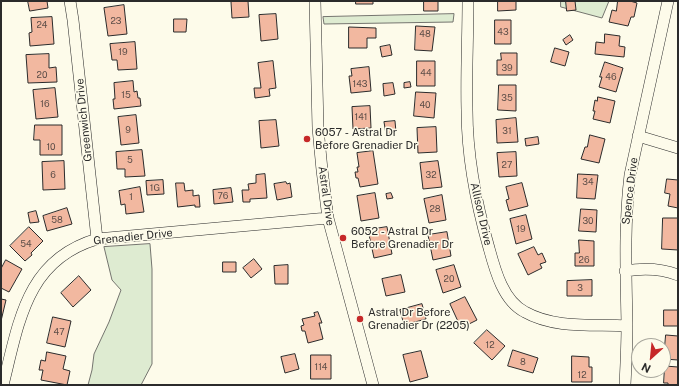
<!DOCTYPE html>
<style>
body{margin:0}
#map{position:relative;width:679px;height:386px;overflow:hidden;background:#fdfbea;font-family:"Public Sans",sans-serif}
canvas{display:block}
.frame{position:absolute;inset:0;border:2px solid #2b2b2b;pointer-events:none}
.north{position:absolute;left:631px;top:338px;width:40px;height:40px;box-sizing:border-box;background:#fdfbea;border:1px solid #a9a89e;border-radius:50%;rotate:207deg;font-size:11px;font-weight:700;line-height:16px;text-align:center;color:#2b2b2b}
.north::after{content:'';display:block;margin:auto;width:14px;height:18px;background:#c62828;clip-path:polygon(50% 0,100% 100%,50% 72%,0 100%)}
</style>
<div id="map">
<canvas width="679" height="386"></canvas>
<div class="frame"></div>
<div class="north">N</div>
</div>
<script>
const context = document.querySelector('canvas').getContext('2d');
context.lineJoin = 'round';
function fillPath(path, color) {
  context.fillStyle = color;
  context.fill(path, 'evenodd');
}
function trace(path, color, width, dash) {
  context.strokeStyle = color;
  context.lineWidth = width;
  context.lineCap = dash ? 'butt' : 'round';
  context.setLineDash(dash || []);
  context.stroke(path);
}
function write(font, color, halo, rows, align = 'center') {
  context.font = font + ' "Public Sans",sans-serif';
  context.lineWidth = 3;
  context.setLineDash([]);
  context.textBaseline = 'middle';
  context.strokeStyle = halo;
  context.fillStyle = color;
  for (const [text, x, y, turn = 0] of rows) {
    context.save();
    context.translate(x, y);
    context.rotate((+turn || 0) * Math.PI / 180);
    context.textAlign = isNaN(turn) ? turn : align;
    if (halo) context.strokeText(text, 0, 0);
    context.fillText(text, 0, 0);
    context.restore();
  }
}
const green = new Path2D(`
 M561 1H609L602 18 561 7Z
 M454 14 453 22 324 24 323 17Z
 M150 244 152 269V364L141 385H88L92 370 94 354 109 322 121 290 112 280 104 247Z`);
fillPath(green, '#deebd1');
trace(green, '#74746e', 1);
const building = new Path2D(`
 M28 1H47L48 8 30 11Z
 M248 1 249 17 232 18 231 2Z
 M356 1H373V4H356Z
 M424 1H438V11H424Z
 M498 1H516V10L498 11Z
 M566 1H575L576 10 567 11Z
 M618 1H630L637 3 634 17H631L628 26 609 22 612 10 616 11Z
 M124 5 127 34 108 36 104 8Z
 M276 14 278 39 261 41 259 15Z
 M52 17 54 44 30 46 29 33 32 32 31 18Z
 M174 19H187L186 32H174Z
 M495 20H511V44H495Z
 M416 26 435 27 432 51 415 50Z
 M349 27 376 28V38H367V48H349Z
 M605 34 620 36 619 46 625 47 624 57 595 54 596 42 604 43Z
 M570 35 573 40 566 45 563 40Z
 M135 42 137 69 118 70 117 60H112L110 44Z
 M390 45 392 55 382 57 380 47Z
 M555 48 569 52 565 66 551 62Z
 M501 53H517V75H497V60H501Z
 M49 54V68L56 67 57 82 28 83 26 55Z
 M273 61 276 88 269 89 270 96 255 98 254 88H261L258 63Z
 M417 61H435V86H417Z
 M605 62 623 68 616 92 599 87 602 77H600Z
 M369 67 371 91 351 93 349 76H352L351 69Z
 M133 81 134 92 137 91 138 98H140L141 106 114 109 113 99H115L114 83Z
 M410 82 411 87 404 88V83Z
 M393 83 395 94 384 96 383 84Z
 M499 85H516V111L498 110Z
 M55 88 58 117 36 119 33 90Z
 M416 92 436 93 434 118 414 116Z
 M598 97 615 101 610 123 593 119 595 111H593L595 100 597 101Z
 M370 106 371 128 353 129 352 107Z
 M136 115 139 143 121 145 118 117Z
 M516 118 518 142 497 143 496 120Z
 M276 120 279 146 261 148 259 121Z
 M395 121 396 132 386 134 384 122Z
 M35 125H62V155H40V140H34Z
 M436 127 437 152 418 153 417 128Z
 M590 135 605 139 599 163 581 159 585 147H587Z
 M538 137 539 144 526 146 525 139Z
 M142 150 145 176 125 177V169H117L116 152Z
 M373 151 378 184 360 187 358 178H356L355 172H358L357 167H359L357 153Z
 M516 152 517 176 499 177 497 153Z
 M64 161 65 189 43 190 42 162Z
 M438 161 442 187 423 189 420 163Z
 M265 174 267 198 250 199V202H243L242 190H249L248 184 256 183V175Z
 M578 174 598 175 595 199 577 198Z
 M667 179 678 180V208L668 206 670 194 665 193Z
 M163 180 164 194 147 195 146 181Z
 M286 182 287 184 290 183 292 197 277 200 274 184Z
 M176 183H184L185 191 193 190V196L199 195 200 207H195V205L178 207Z
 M522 183 528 206 509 211 506 200 509 199 506 187Z
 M140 187 144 212 126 214 125 204 121 205 119 191Z
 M231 188 233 202 214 204 213 190Z
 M375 193 379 218 361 221 357 196Z
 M391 193 393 198 387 199 386 194Z
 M442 195 446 220 429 223 424 199Z
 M67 208 72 224 47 231 43 216Z
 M581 209 597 210 596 232 579 231Z
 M36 211 39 222 30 223 28 213Z
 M526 215 532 239 516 244 510 219Z
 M663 218H678V250L662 249Z
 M29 227 43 241 31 253 32 255 25 261 10 246Z
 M387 227 392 254 374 258 368 230Z
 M447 232 451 256 433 260 428 235Z
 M579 240 594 241V266H575V253H579Z
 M534 247 538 255 542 253 546 262 540 264 542 268 528 275 518 254Z
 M254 259 262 269 251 278 243 268Z
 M6 260 22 269 9 292 1 288V269Z
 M223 262H236V272H223Z
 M288 265V284H275L274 266Z
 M454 265 461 287 443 293 436 270Z
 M401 275 405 292 386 296 382 279Z
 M79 276 91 290 73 307 61 293Z
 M592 280V296H567V281Z
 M465 297 477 320 461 328 450 304Z
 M1 299 6 300 1 321Z
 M422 304 426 319 404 325 400 310Z
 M664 310H678V326H664Z
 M318 312 322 323H319L323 339 308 343 305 331H302L301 326 304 325 302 319 315 316 314 313Z
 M53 317 71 321 65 347 47 343Z
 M487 330 505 346 492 360 474 343Z
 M666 335 678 336V360L664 359Z
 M513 350 538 358 533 373 508 366Z
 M421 351 428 377 410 382 403 355Z
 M47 352 66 356 63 369 70 371 67 385 41 380 43 370H39L41 360 45 361Z
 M295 354 299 369 285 373 281 357Z
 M311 355H331V379H311Z
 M572 356 589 357V367H592V382H572Z
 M665 366 678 367V385H668V383H664Z`);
fillPath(building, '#f2b8a0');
trace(building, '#2b2b2b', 1);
const street = new Path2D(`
 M70 1 73 20 97 239
 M315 1 318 128 322 170 328 218 373 385
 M468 1C468 37 466 74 467 110 467 157 476 203 489 248 495 270 503 301 525 312 555 329 594 324 627 326
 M638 136 678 148
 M625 271C643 268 660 268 678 275
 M3 385C19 322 26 260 97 239L328 218
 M625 385C626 365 627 344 627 324 626 274 624 225 630 175L668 1`);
trace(street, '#2b2b2b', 12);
trace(street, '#fdfbea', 11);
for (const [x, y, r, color] of [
 [307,139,4,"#c62828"],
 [343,238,4,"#c62828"],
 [360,319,4,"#c62828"]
]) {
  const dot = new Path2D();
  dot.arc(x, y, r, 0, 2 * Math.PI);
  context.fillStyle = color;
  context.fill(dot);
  trace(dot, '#fdfbea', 1.5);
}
write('9px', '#5d4e48', null, [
 ["23",116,21],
 ["24",42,25],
 ["43",503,32],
 ["48",425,34],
 ["19",123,52],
 ["39",507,68],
 ["44",426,73],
 ["20",42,75],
 ["46",611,77],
 ["143",360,84],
 ["15",126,95],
 ["35",507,98],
 ["16",45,104],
 ["40",425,105],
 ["141",361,117],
 ["9",128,130],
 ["31",507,131],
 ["10",51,147],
 ["5",130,160],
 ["27",507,165],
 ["6",53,175],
 ["32",431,175],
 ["34",588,182],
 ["1G",155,188],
 ["76",223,196],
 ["1",131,197],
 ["28",435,209],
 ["58",57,220],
 ["30",588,221],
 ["19",521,229],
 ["54",26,244],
 ["26",584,260],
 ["20",449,279],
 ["3",580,288],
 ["47",59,332],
 ["12",490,345],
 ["8",523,362],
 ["114",321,367],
 ["12",582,375]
]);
write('11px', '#2b2b2b', '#fdfbea', [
 ["Greenwich Drive",84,120,-96],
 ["Spence Drive",630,191,-83],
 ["Astral Drive",326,196,82],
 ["Allison Drive",481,214,77],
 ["Grenadier Drive",133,237,-6]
]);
write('11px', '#2b2b2b', '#fdfbea', [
 ["6057 - Astral Dr",315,133],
 ["Before Grenadier Dr",315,146],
 ["6052 - Astral Dr",351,232],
 ["Before Grenadier Dr",351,245],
 ["Astral Dr Before",368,313],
 ["Grenadier Dr (2205)",368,326]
], 'left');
</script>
